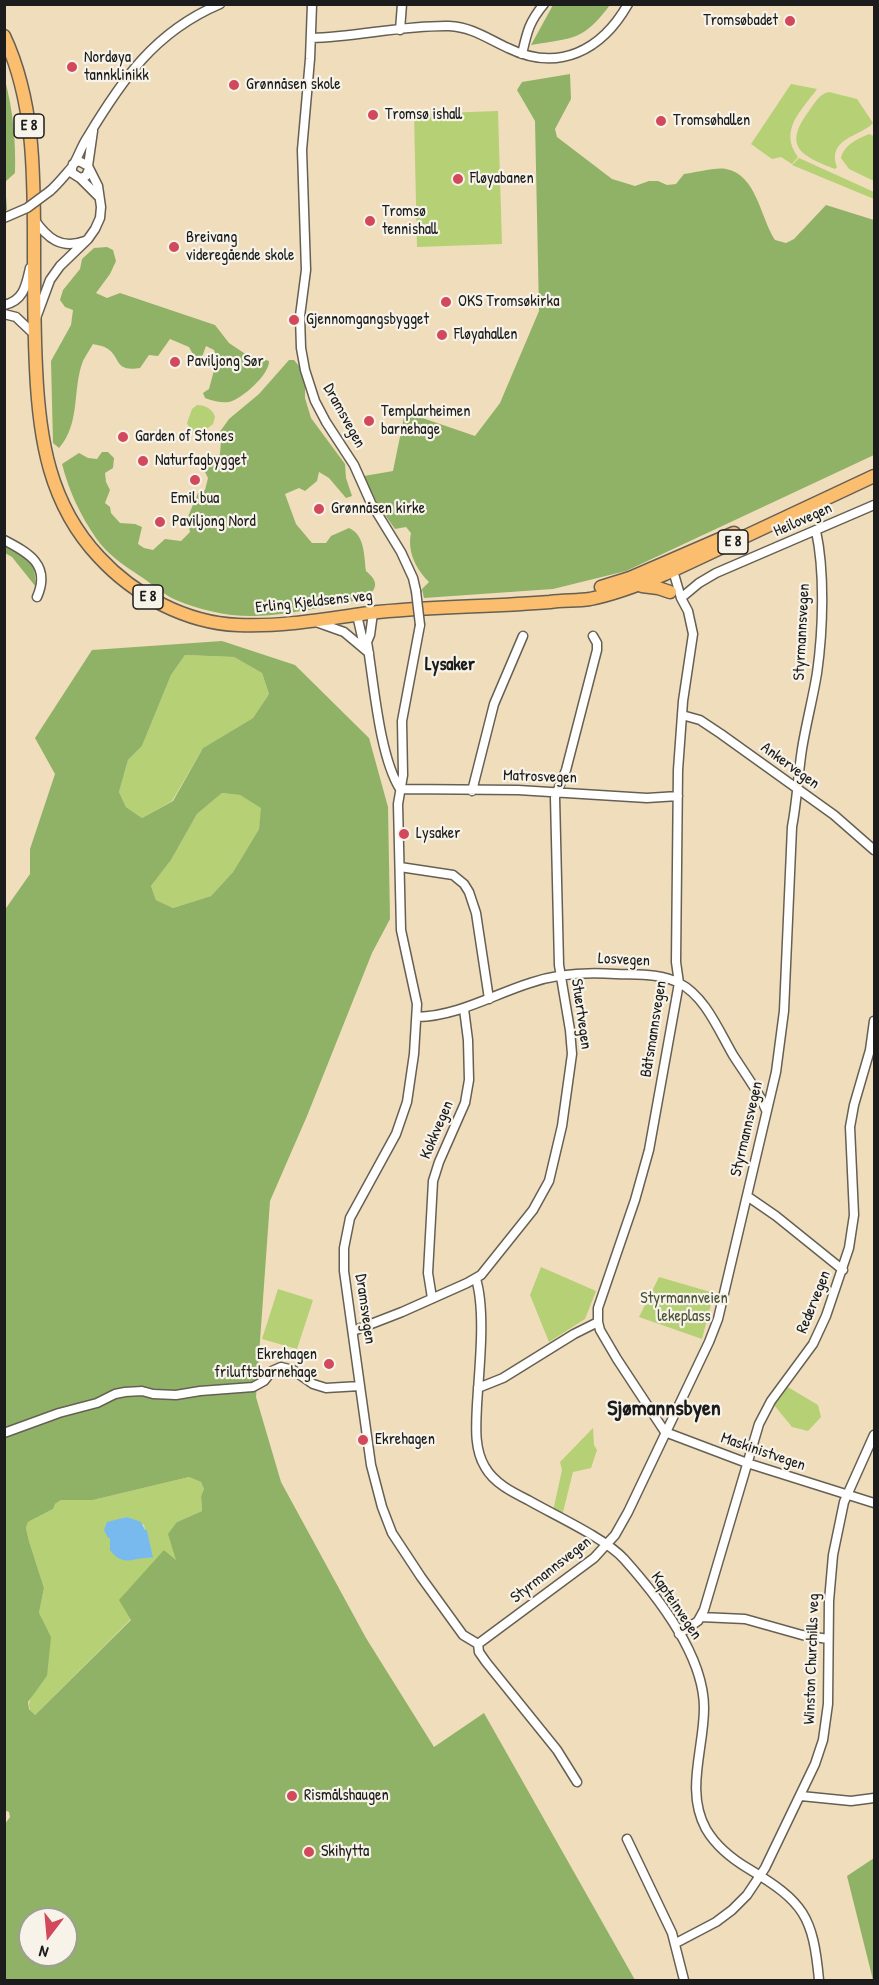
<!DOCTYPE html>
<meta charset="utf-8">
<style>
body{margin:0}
#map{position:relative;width:879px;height:1985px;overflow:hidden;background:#f0ddbc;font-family:"Patrick Hand",sans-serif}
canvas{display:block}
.frame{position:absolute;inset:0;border:6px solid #1c1c1c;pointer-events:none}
.north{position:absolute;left:18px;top:1907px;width:60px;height:60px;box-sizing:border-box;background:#f7f3e8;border:2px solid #9f9d96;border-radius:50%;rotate:196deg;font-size:16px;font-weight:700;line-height:24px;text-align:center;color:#1c1c1c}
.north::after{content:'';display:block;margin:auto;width:21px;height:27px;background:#d1495b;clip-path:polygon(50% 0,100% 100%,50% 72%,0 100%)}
</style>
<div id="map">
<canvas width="879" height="1985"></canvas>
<div class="frame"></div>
<div class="north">N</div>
</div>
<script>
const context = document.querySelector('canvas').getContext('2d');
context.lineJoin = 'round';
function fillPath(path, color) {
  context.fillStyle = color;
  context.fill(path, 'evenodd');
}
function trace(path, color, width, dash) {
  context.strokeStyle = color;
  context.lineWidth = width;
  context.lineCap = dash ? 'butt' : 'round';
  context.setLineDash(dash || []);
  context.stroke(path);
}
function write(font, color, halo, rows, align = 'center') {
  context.font = font + ' "Patrick Hand",sans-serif';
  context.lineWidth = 4.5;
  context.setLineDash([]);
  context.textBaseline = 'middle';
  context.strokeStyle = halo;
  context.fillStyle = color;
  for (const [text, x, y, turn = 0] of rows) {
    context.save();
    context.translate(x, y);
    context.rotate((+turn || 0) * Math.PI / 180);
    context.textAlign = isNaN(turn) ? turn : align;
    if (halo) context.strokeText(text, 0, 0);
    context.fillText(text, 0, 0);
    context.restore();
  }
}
fillPath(new Path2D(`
 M791 84 817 89C802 110 778 130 798 157L792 164 781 157 772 159 751 144Z
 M829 92 857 99 873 123C860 137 827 138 837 167L835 169C802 156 782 147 809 111 814 104 819 94 829 92Z
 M498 111 502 244 417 247 414 114Z
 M869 134 874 136V181L849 169 841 158C844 145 857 139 869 134Z
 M799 158 874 192V199L792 165Z
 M197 405C205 405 213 409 215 417L213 424 199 435 192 433 187 423 192 409Z
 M185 655 234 657 262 673 269 694 253 718 203 748 172 801 142 818 126 807 119 792 128 760 142 746 171 675Z
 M222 793 240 795 262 808 259 829 233 872 211 896 173 908 156 900 151 886 171 860 197 814Z
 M541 1267 596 1291 585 1319 549 1342 530 1295Z
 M659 1277 714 1293 702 1339 639 1317Z
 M278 1289 313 1300 297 1349 262 1339Z
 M786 1386 818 1405 821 1417 808 1431 792 1427 774 1405Z
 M593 1428 594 1445 597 1450 591 1468 573 1472 562 1516 553 1511 562 1470 560 1462Z
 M189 1477 201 1482 204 1489 201 1496 202 1511 177 1522V1561L164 1550 131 1619 35 1715C19 1703 40 1687 47 1676L39 1613 44 1588 29 1541 26 1528 28 1522 53 1509 55 1504 61 1500H93ZM127 1517 144 1525 145 1530H147L152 1558C143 1556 134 1561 123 1560L110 1537H108L106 1531 121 1519Z`), '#b5d075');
fillPath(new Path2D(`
 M553 5V4L610 5C583 41 573 38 531 45Z
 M570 74 571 99 555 129 557 137 612 179 635 186 649 181H658L667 185 676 184 684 174C694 173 716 167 726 169 757 175 760 217 775 240L786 243 794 239 826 205 874 220V455L626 571 553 589 424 598 422 589 429 582C416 569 407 552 411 533L406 527 395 529 378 505 364 476 393 471 405 412 475 436 500 403 539 311 535 121 517 90 522 82Z
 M5 80C13 111 16 141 15 173L5 182 7 210 5 211Z
 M107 247 113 250 116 261 110 274 96 293 107 298 120 293 215 325 229 343 244 353 269 361C270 374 242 399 229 402 221 403 213 401 205 398L203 393 209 389 217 359 214 350 206 346 202 357 195 358 189 347 170 339 158 356 149 355 140 368C114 372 121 358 108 349 104 346 97 345 93 344 90 349 86 355 83 361 72 389 81 423 59 448L53 443 51 361 71 325 73 310 65 307 60 300 63 290 80 269 82 259 94 248Z
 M289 360H294L299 366 305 381V398L311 418 345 464 346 478 352 496 346 498 329 478 319 472 317 481 305 491 299 488 285 494 296 524 312 543H326L331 536 349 528C365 535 364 556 366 571 379 582 378 589 364 599 328 605 292 615 256 616 229 617 200 610 176 600 162 594 150 582 137 574 122 564 107 554 96 538 80 515 69 491 62 464L79 453 88 458 97 459 102 452H108L114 458 113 468 105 473 106 482 110 490 105 503 110 507 111 513 120 523 135 524 142 527 138 544 144 548 153 550 165 539 181 541 190 532 187 519 198 493 205 490 208 478 201 464 205 457 213 459 220 454 221 440 219 433 229 419 259 394Z
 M5 544 17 551 34 567 36 587 12 557 5 553Z
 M222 641 295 665 369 738 388 807 390 919 372 953 307 1116 270 1201 256 1397 281 1482 366 1638 434 1747 484 1713 635 1980H5L4 1825 10 1817 9 1812 4 1810V911L30 874V849L55 774 35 738 92 650ZM185 655 234 657 262 673 269 694 253 718 203 748 173 801 142 818 126 807 119 792 128 760 142 746 171 675ZM222 793 240 795 261 808 259 829 233 872 211 896 173 908 156 900 151 886 171 860 197 814ZM189 1477 201 1482 204 1489 201 1496 202 1511 177 1522 168 1534 176 1560 164 1550 119 1600 131 1620 35 1715 29 1709 28 1702 47 1676 51 1637 39 1613 44 1588 29 1541 26 1528 28 1522 53 1509 55 1504 61 1500H93ZM30 1919H66V1955H30Z
 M874 1858V1980H873L847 1876Z`), '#90b266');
fillPath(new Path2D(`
 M127 1517 141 1522 145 1530H147L153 1558C135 1556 124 1569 110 1550V1538H108L104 1530 107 1522Z`), '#79baee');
const minor = new Path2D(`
 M312 4 310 59 302 150 306 270 300 316 301 348 305 370 315 401 326 422 354 465 371 503 401 552 413 578 416 591
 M400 30 402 4
 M311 38C357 37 403 25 449 26 472 27 488 39 508 48 559 73 602 50 628 4
 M522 54C527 32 529 22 544 4
 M88 166 93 131
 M72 167V173L80 178 86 176 89 169
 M80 178 99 197
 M50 191C58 184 65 175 72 167 78 158 81 147 87 138 122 80 154 32 220 4
 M34 219C47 238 61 250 85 241
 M4 305C24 301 26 285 30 268
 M4 314 16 317 35 335
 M36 318 50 280 60 266 88 239 95 229 100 218 101 207 98 186 88 166 79 161 73 164
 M4 540C29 553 51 565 37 597
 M681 598 699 583 716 573 874 505
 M373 613 370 635 367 642C374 683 379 755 400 789
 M357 615 362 637 367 642
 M316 622 344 632 369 653
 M420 625 402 721 403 775 398 804 401 930 417 1004 414 1054 407 1102 396 1134 350 1218 344 1248V1271L371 1465 382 1507 392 1533 421 1577 463 1635 478 1644
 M682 715 700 720 721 734 834 815 874 850
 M400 789 518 790 647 798 678 796
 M472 791 494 704 523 636
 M400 867 453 875 464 884 469 892 476 913 489 999
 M417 1017C458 1016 492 995 530 983 558 973 587 972 616 974 636 975 660 973 679 983 705 996 719 1031 733 1055 742 1069 752 1083 760 1097L766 1110
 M747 1196 776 1216 843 1270
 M476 1279C486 1312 479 1370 477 1405 476 1426 474 1449 485 1467 494 1483 512 1492 528 1500 554 1515 605 1538 624 1559 658 1597 704 1655 704 1708 704 1749 685 1791 706 1829 716 1846 732 1859 749 1869 804 1902 813 1916 819 1980
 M432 1298 428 1273 433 1181 439 1162 465 1103 469 1080 468 1040 464 1009
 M598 1322 600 1330 617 1359 665 1432 747 1463 874 1503
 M353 1331 402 1312 467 1283 481 1275 533 1210 549 1181 562 1126 572 1054 570 1030 559 965 555 797 566 770 597 650V643L593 636
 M478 1388 503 1378 574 1334 598 1322V1308L635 1200 649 1150 679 983 676 962 678 770 683 701 693 634 688 611 681 598 674 574 669 568
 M4 1433 59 1413 97 1403 115 1394 125 1392 142 1391 153 1394 176 1395 200 1391 253 1387 264 1381 272 1371 281 1367 293 1370 313 1384 326 1388 360 1386
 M701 1617 745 1619 802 1635 828 1639
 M679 1634 698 1621 704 1610 759 1424 771 1401 813 1344 826 1316 849 1248 854 1215 850 1127 854 1105 870 1050 874 1021
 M478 1644 594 1558 615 1535 628 1512 709 1342 718 1319 776 1072 784 1011 792 827C797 801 798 775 802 749 806 724 813 698 817 673 823 631 825 572 816 531
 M478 1644 479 1652 486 1662 557 1750 577 1782
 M801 1796 851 1801 874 1798
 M627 1839 672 1933 684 1980
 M676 1943 716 1922 732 1910 747 1895 765 1868 815 1764 823 1740 828 1704 829 1601 833 1555 844 1502 874 1435`);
const highway = new Path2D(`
 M4 36C35 102 34 177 34 248 34 288 34 328 36 368 39 438 49 504 99 557 134 595 186 623 238 625 282 627 326 619 369 613 429 606 490 607 550 602 563 600 577 601 590 599 616 594 641 584 665 574L874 476
 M642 586 658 588 670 592
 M601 587 630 578 734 533`);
trace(minor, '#666054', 11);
trace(highway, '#666054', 15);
trace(minor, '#fff', 8);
trace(highway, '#fbbe6e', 12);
const minorBridge = new Path2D(`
 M4 218 27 208 50 191
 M416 591 420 625`);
trace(minorBridge, '#666054', 11, []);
trace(minorBridge, '#fff', 8);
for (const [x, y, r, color] of [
 [790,21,6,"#d1495b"],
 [72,67,6,"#d1495b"],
 [234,85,6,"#d1495b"],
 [373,115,6,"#d1495b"],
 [661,121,6,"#d1495b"],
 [458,179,6,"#d1495b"],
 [370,221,6,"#d1495b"],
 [174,247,6,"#d1495b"],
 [446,302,6,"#d1495b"],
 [294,320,6,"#d1495b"],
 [442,335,6,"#d1495b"],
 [175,362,6,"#d1495b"],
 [369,421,6,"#d1495b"],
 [123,437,6,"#d1495b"],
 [143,461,6,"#d1495b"],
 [195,480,6,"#d1495b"],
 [319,509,6,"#d1495b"],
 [160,522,6,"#d1495b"],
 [404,834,6,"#d1495b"],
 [329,1364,6,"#d1495b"],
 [363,1440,6,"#d1495b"],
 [292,1796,6,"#d1495b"],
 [309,1852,6,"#d1495b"]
]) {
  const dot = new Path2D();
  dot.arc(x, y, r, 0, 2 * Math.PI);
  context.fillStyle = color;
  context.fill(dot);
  trace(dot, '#f7f3e8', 2);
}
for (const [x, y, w] of [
 [29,126,30],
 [733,542,30],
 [148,597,30]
]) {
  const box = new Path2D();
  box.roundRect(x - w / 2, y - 12, w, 24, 4.5);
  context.fillStyle = '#f7f3e8';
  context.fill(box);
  trace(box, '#1c1c1c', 1.5);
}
write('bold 15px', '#1c1c1c', null, [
 ["E 8",29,126],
 ["E 8",733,542],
 ["E 8",148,597]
]);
write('16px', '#1c1c1c', '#f7f3e8', [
 ["Tromsøbadet",778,21,"right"],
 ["Nordøya",84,58],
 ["tannklinikk",84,76],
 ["Grønnåsen skole",246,85],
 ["Tromsø ishall",385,115],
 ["Tromsøhallen",673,121],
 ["Fløyabanen",470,179],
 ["Tromsø",382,212],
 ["tennishall",382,230],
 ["Breivang",186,238],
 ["videregående skole",186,256],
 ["OKS Tromsøkirka",458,302],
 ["Gjennomgangsbygget",306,320],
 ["Fløyahallen",454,335],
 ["Paviljong Sør",187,362],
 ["Templarheimen",381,412],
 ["barnehage",381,430],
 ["Garden of Stones",135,437],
 ["Naturfagbygget",155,461],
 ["Emil bua",195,499,"center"],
 ["Grønnåsen kirke",331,509],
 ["Paviljong Nord",172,522],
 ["Lysaker",416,834],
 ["Ekrehagen",317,1355,"right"],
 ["friluftsbarnehage",317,1373,"right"],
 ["Ekrehagen",375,1440],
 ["Rismålshaugen",304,1796],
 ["Skihytta",321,1852]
], 'left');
write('16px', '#1c1c1c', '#f7f3e8', [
 ["Dramsvegen",344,416,61],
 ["Heilovegen",803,520,-24],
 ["Erling Kjeldsens veg",314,602,-6],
 ["Styrmannsvegen",802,632,-87],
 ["Ankervegen",790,766,36],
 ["Matrosvegen",540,777,2],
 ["Losvegen",624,960,3],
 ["Stuertvegen",581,1014,82],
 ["Båtsmannsvegen",654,1029,-81],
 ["Styrmannsvegen",747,1129,-77],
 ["Kokkvegen",437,1130,-67],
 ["Redervegen",814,1302,-68],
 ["Dramsvegen",365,1309,82],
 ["Maskinistvegen",763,1452,19],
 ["Styrmannsvegen",551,1570,-38],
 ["Kapteinvegen",676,1606,56],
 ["Winston Churchills veg",812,1659,-88]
]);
write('16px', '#4a5237', '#f7f3e8', [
 ["Styrmannveien",684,1299],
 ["lekeplass",684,1317]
]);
write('bold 18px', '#1c1c1c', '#f7f3e8', [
 ["Lysaker",450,665]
]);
write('bold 22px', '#1c1c1c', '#f7f3e8', [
 ["Sjømannsbyen",664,1409]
]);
</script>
